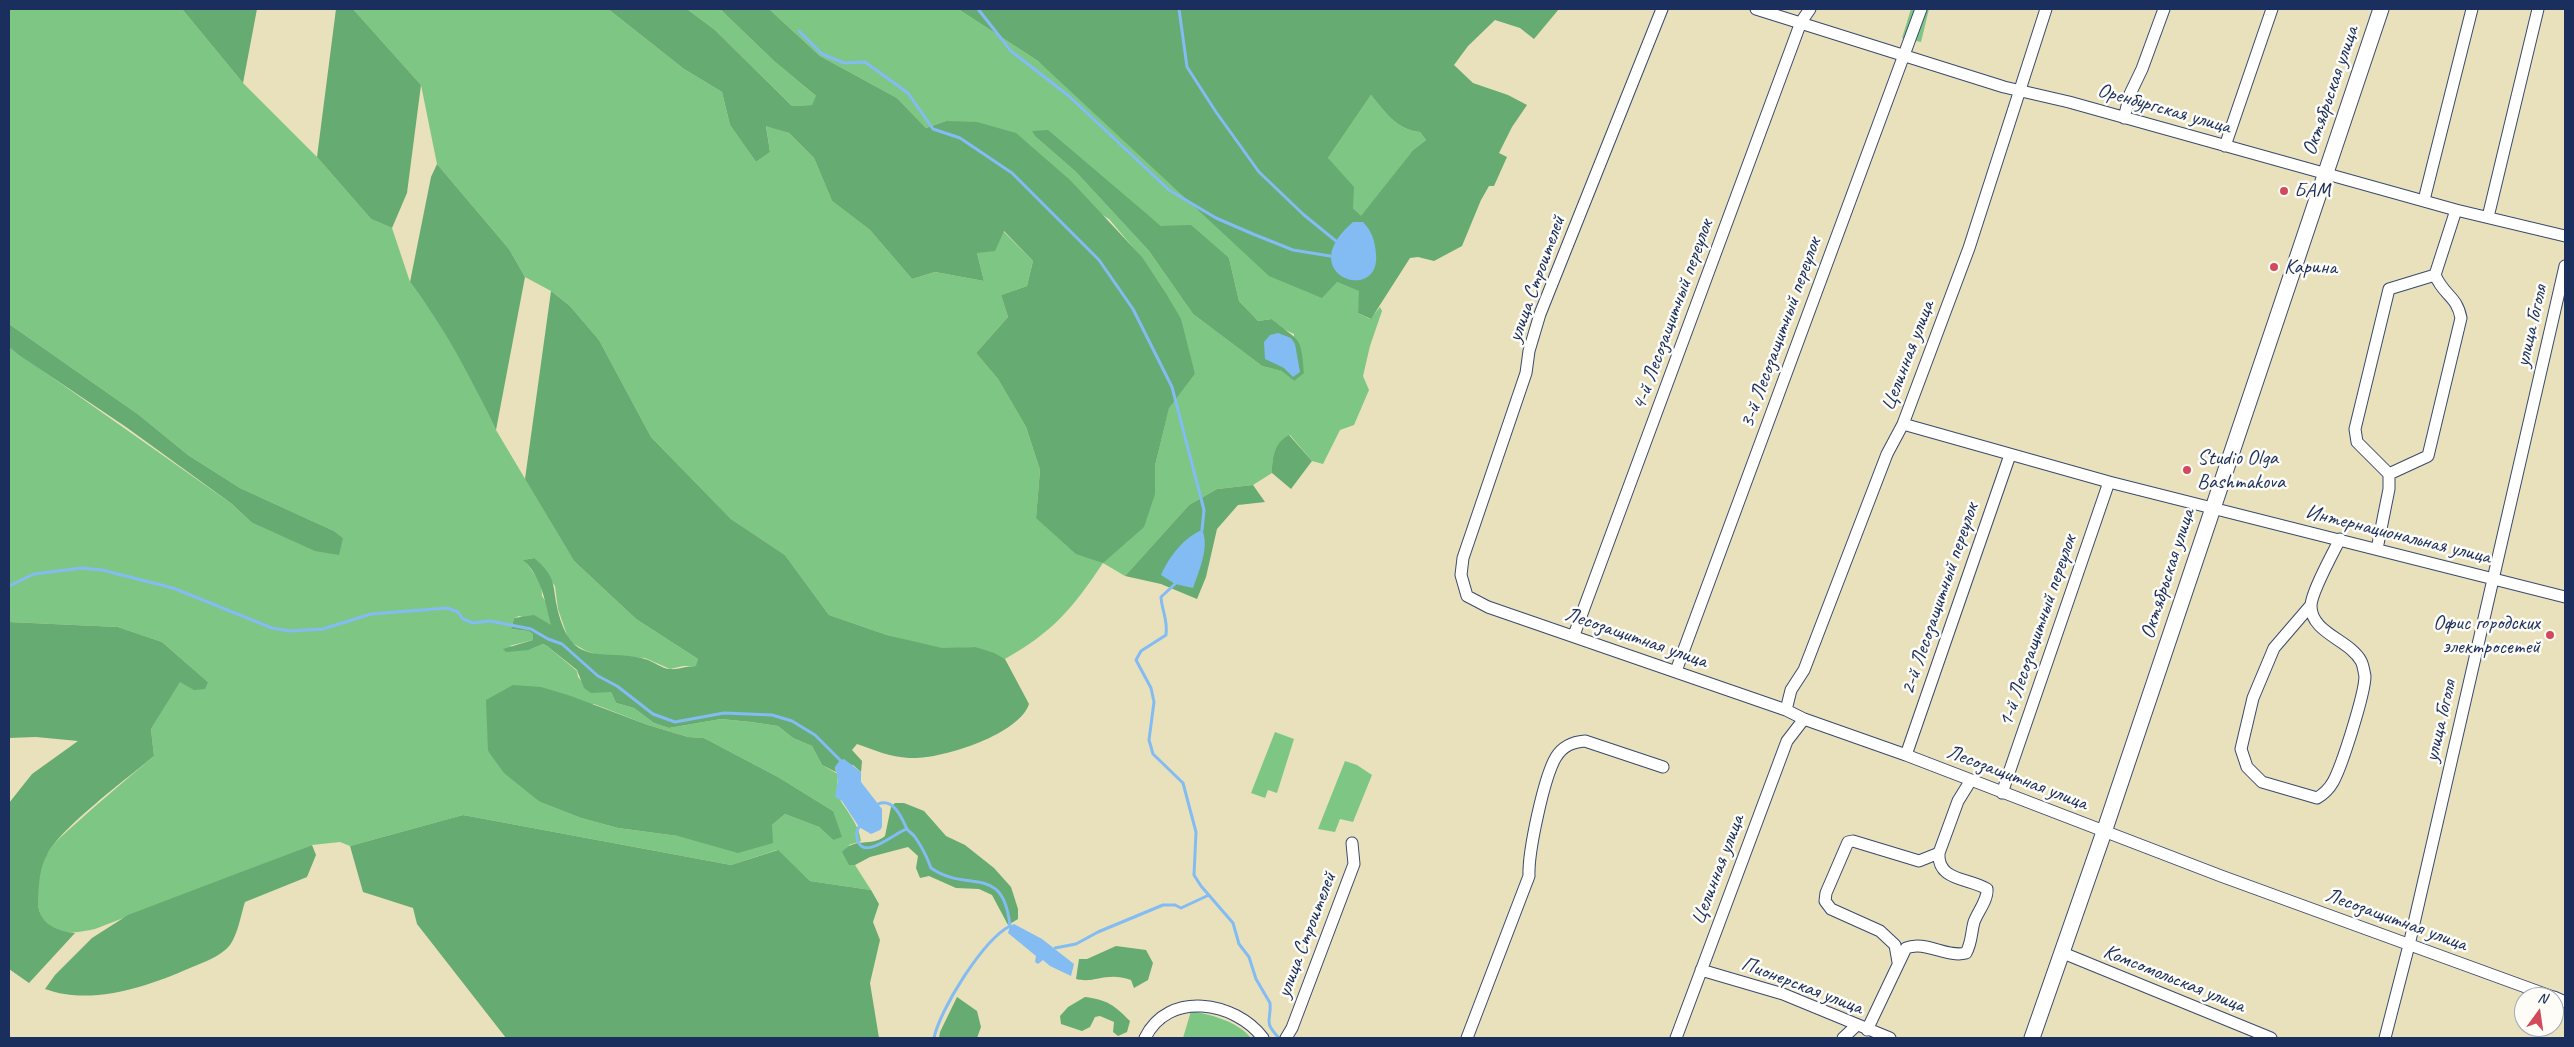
<!DOCTYPE html>
<meta charset="utf-8">
<style>
body{margin:0}
#map{position:relative;width:2574px;height:1047px;overflow:hidden;background:#e8e1bc;font-family:Caveat,sans-serif}
canvas{display:block}
.frame{position:absolute;inset:0;border:10px solid #1b2f5e;pointer-events:none}
.north{position:absolute;left:2514px;top:987px;width:50px;height:50px;box-sizing:border-box;background:#fdfcf7;border:1px solid #a3aaba;border-radius:50%;rotate:14deg;font-size:14px;font-weight:700;line-height:20px;text-align:center;color:#1b2f5e}
.north::after{content:'';display:block;margin:auto;width:18px;height:22px;background:#d1495b;clip-path:polygon(50% 0,100% 100%,50% 72%,0 100%)}
</style>
<div id="map">
<canvas width="2574" height="1047"></canvas>
<div class="frame"></div>
<div class="north">N</div>
</div>
<script>
const context = document.querySelector('canvas').getContext('2d');
context.lineJoin = 'round';
function fillPath(path, color) {
  context.fillStyle = color;
  context.fill(path, 'evenodd');
}
function trace(path, color, width, dash) {
  context.strokeStyle = color;
  context.lineWidth = width;
  context.lineCap = dash ? 'butt' : 'round';
  context.setLineDash(dash || []);
  context.stroke(path);
}
function write(font, color, halo, rows, align = 'center') {
  context.font = font + ' Caveat,sans-serif';
  context.lineWidth = 5;
  context.setLineDash([]);
  context.textBaseline = 'middle';
  context.strokeStyle = halo;
  context.fillStyle = color;
  for (const [text, x, y, turn = 0] of rows) {
    context.save();
    context.translate(x, y);
    context.rotate((+turn || 0) * Math.PI / 180);
    context.textAlign = isNaN(turn) ? turn : align;
    if (halo) context.strokeText(text, 0, 0);
    context.fillText(text, 0, 0);
    context.restore();
  }
}
fillPath(new Path2D(`
 M9 9H182L243 83 317 157 371 219 392 228 410 282 437 319 469 374 496 430 574 561 636 619 698 659 697 666H683L670 669 645 658 601 656 586 651 569 641 558 609 555 586 533 558 524 560 541 583 542 596 548 605 552 626 519 616 514 618 511 629 528 631 533 634V640L509 646 529 650 543 644 547 646 577 671 578 677 591 692H611L616 703 634 708 654 723 669 728 721 719 751 722 778 726 793 738 812 746 822 765 838 774C838 783 835 790 839 798 848 813 858 823 861 841L849 845V865H855L871 890 810 881 777 850 731 865 463 815 350 846 340 842 312 845 95 929C77 933 50 938 41 916 34 898 37 871 47 854 53 843 64 834 73 826 99 802 127 779 154 756L151 729 180 681 208 682 162 642 118 627 9 622V347L232 504 251 522 343 538 334 531 240 488 188 455 139 415 9 324ZM594 704 648 725 688 737 704 738 778 777 833 811V840L819 827 785 814 772 825 678 836 618 828 581 818 540 802 488 751V729Z
 M353 9H608L684 69 722 92 730 125 756 162 770 152 766 125 789 133 814 158 832 201 870 230 912 279 935 272 984 281 977 253 1003 231 1033 261 1027 286 1001 295 1008 317 976 353 998 379 1026 427 1040 470 1036 518 1155 494V466L1169 407 1195 374 1164 290 1142 258 1109 219 946 121 926 128 897 98 820 56 769 9H958L1038 61 1337 282 1360 291 1358 313 1370 319 1380 307 1382 311 1370 346 1363 376 1369 390 1354 425 1340 430 1323 464 1312 461 1290 435C1274 443 1272 457 1272 473L1253 485 1217 489 1189 505 1125 576 1103 563C1072 609 1054 631 1005 659L976 647 942 649 887 635 829 615 785 555 731 519 651 437 599 340 570 306 551 291 525 277 509 249 437 164 421 85ZM1036 137 1122 195 1161 226 1229 258 1239 301 1258 321 1272 319 1283 329 1294 334V381L1283 371 1262 366 1193 314 1149 251 1076 172Z
 M687 9H720L774 61 817 97 812 105 792 106 715 30Z
 M1911 9H1929L1921 42 1902 38Z
 M1371 95C1385 112 1397 130 1420 132L1426 140 1413 150 1361 217 1353 208 1328 158Z
 M1275 732 1294 739 1277 793 1268 790 1265 798 1251 793Z
 M1345 761 1357 765 1372 775 1353 822 1340 819 1335 832 1318 829Z
 M1191 1011C1212 1015 1237 1021 1251 1038H1183Z`), '#7ec683');
fillPath(new Path2D(`
 M182 9H257L243 83Z
 M336 9H353L421 85 407 193 392 228 371 219 317 157Z
 M608 9H687L715 30 792 106 812 105 816 96 774 61 720 9H769L820 56 897 98 926 128 946 121 977 122 1016 133 1070 180 1142 257 1164 290 1181 319 1195 374 1169 408 1155 466V494L1144 527 1103 563 1076 554 1036 518 1040 470 1026 427 998 379 976 353 1008 317 1001 295 1027 286 1033 261 1004 231 995 251 977 253 984 281 935 272 912 279 870 230 832 201 814 158 789 133 766 126 770 152 756 162 730 125 722 92 684 69Z
 M958 9H1559L1534 39 1520 28 1495 20 1468 46 1454 65 1473 83 1508 95 1527 105 1512 127 1499 153 1507 157 1494 186H1489L1481 200 1462 246 1434 261 1418 257 1410 258 1371 319 1358 313 1359 291 1337 282 1322 298 1269 276 1038 61ZM1371 95C1385 112 1397 130 1420 132L1426 140 1413 150 1361 216 1353 208 1354 187 1328 158Z
 M1048 130 1161 226 1191 225 1229 258 1239 301 1258 321 1272 319C1299 343 1301 333 1304 373L1294 381 1282 371 1262 366 1193 314 1149 251 1076 172 1036 137 1032 131Z
 M437 164 509 249 525 277 496 430C471 378 445 328 410 282L431 177Z
 M551 291 570 306 599 340 651 437 731 519 785 555 829 615 887 635 942 648 976 647 994 653 1005 659 1029 704C1019 735 940 760 909 758 890 757 874 750 857 744L852 750 862 761 861 772 853 765 835 767 836 772 822 765 812 746 793 738 778 726 751 722 721 719 669 728 654 723 634 708 616 703 611 692 591 693 584 688 577 670 547 646 543 644 529 650 506 652 503 649 533 640V634L528 631 511 629 514 618 534 615 551 625C545 602 542 577 523 560L534 558C559 579 551 586 559 615 574 669 605 648 645 659 653 661 662 669 670 669 676 670 687 666 696 666L698 659 636 619 574 561 525 479Z
 M9 324 139 415 188 455 240 488 334 531 343 538 339 555 315 551 251 522 232 504 126 427 19 355 9 347Z
 M1289 435 1312 461 1291 489 1272 473C1272 457 1274 443 1289 435Z
 M1253 485 1265 502 1238 505 1217 529 1206 577 1197 599 1161 584 1125 576 1189 505 1217 489Z
 M9 622 118 627 162 642 208 682 205 689 194 690 180 682 151 729 154 756C129 777 59 829 47 855 39 869 39 884 38 899 37 923 55 931 75 933L29 983 9 969V803L32 774 78 741 36 737 9 738Z
 M513 685 541 687 568 695 648 725 688 737 704 738 778 777 833 811 842 837 833 840 819 827 785 814 772 825 773 843 738 853 678 836 618 828 581 818 540 802 504 773 488 751 486 700Z
 M895 803H904L924 811 946 836 965 845 994 868 1011 887 1018 909V919L1008 925 992 895 979 889 956 888 929 876 920 878 916 868 918 856 908 847 870 857 855 865H849L842 852C857 836 870 848 885 836L891 807Z
 M463 815 731 865 778 850 810 881 871 890 879 904 873 922 880 940 870 983 879 1038H506L417 924 413 908 363 892 350 846Z
 M312 845 316 855 307 877 245 902C241 914 238 934 230 945 220 957 204 962 190 968 146 987 92 1006 45 989L55 975 92 938 128 915Z
 M1116 946 1146 950 1153 963 1148 980 1134 988 1131 980C1106 971 1095 984 1076 979L1079 959H1087Z
 M957 997 977 1011 981 1027 977 1038H939L940 1032Z
 M1085 997C1108 1000 1114 1005 1130 1021L1127 1032 1118 1036 1113 1032 1114 1022 1100 1016 1095 1017 1090 1027 1082 1031 1061 1024 1060 1016 1068 1007Z`), '#66ab71');
fillPath(new Path2D(`
 M1353 222H1363C1372 231 1375 241 1376 254 1381 305 1291 275 1353 222Z
 M1278 333 1291 338 1295 344 1300 372 1293 377 1284 368 1265 359 1264 342 1270 335Z
 M1202 530C1210 546 1199 571 1193 588L1175 584 1161 575C1169 557 1184 537 1202 530Z
 M844 759 861 772V782L882 809V827L880 830 871 834 859 827 842 801 835 797 838 779 835 767 840 760Z
 M1014 924 1042 939 1074 964 1071 976 1050 966 1043 960 1038 964 1035 962 1036 956 1008 933 1010 926Z`), '#82bcf3');
trace(new Path2D(`
 M978 9 1011 51 1069 96 1169 190 1216 218 1253 234 1293 250 1330 256
 M1179 9 1187 67 1216 112 1259 172 1304 215 1336 241
 M799 31 822 54 844 63 865 62 908 93 933 129 960 138 1012 173 1099 260 1133 309 1172 387 1204 510 1202 530
 M1175 584 1161 597C1162 612 1168 619 1166 635L1141 651 1136 660 1151 688 1154 702 1149 740 1153 754 1183 783 1196 832 1194 875 1201 886 1233 923 1239 944 1249 957 1256 979 1270 1003C1272 1021 1262 1020 1279 1038
 M9 586 34 574 82 568 102 570 173 588 272 628 290 631 323 629 371 614 447 608 458 612 463 619 473 623 490 621 531 629 548 639 562 644 598 676 617 686 653 714 675 722 724 713 772 715 792 721 815 735 840 760
 M878 804C894 797 902 819 907 829 909 832 913 834 915 837 922 847 927 857 931 868 968 894 1003 862 1010 926 983 940 940 1009 934 1038
 M859 827C856 831 856 834 857 838 862 864 898 830 907 829
 M1055 948 1076 944 1098 932 1163 905H1175L1181 908 1209 895`), '#82bcf3', 3);
const street = new Path2D(`
 M1662 9 1540 314 1529 351 1526 373 1463 558 1461 575 1467 596 1488 607 1786 710 1804 719 1906 755 2221 876 2553 997
 M1756 9 2004 87 2069 102 2456 210 2565 236
 M2124 118 2130 94 2142 69 2164 9
 M2225 146 2272 9
 M2424 200 2472 9
 M2488 217 2538 9
 M1903 424 2109 482 2565 597
 M2389 474 2357 442 2355 429 2389 289 2435 275
 M2377 549 2389 489V474L2428 456 2461 318C2457 296 2444 296 2435 275L2456 210
 M2311 605 2274 648 2253 698 2241 749 2247 767 2262 782 2317 798C2324 794 2329 789 2333 782 2342 766 2365 693 2365 676 2364 672 2363 664 2361 661 2350 640 2311 633 2311 606 2311 593 2333 553 2340 539
 M1574 635 1801 22 1810 9
 M1676 671 1921 9
 M1786 710 1791 690 1804 670 1887 454 1903 424 1969 248 2046 9
 M1906 755 2010 455
 M2002 793 2109 482
 M2063 953 2271 1038
 M1898 962 1895 945 1880 931 1831 909 1825 901 1826 893 1848 842 1853 841 1919 861 1939 853
 M1701 970 1783 994 1890 1038
 M2554 997 2565 1002
 M1867 1030 1906 948C1925 940 1947 958 1966 953 1972 942 1971 933 1974 922 1978 911 1988 900 1987 889 1969 878 1937 881 1939 853L1958 801 1971 780
 M1145 1038C1168 990 1235 1001 1263 1038
 M1286 1038 1292 1028 1354 864 1352 843
 M1467 1038 1529 876C1528 852 1544 777 1556 757 1563 746 1572 742 1585 741L1663 767
 M1676 1038 1787 741 1804 719
 M1843 1038 1857 1025
 M2385 1038 2409 945 2565 266`);
const secondary = new Path2D(`
 M2032 1038 2104 832 2381 9`);
trace(street, '#3a4a6c', 13);
trace(secondary, '#3a4a6c', 17);
trace(street, '#fff', 11);
trace(secondary, '#fff', 15);
for (const [x, y, r, color] of [
 [2284,191,5,"#d1495b"],
 [2274,267,5,"#d1495b"],
 [2187,470,5,"#d1495b"],
 [2550,635,5,"#d1495b"]
]) {
  const dot = new Path2D();
  dot.arc(x, y, r, 0, 2 * Math.PI);
  context.fillStyle = color;
  context.fill(dot);
  trace(dot, '#fdfcf7', 2);
}
write('21px', '#1b2f5e', '#fdfcf7', [
 ["Октябрьская улица",2331,91,-71],
 ["Оренбургская улица",2164,109,16],
 ["улица Строителей",1537,279,-70],
 ["4-й Лесозащитный переулок",1673,315,-70],
 ["улица Гоголя",2532,326,-77],
 ["3-й Лесозащитный переулок",1781,333,-70],
 ["Целинная улица",1908,356,-69],
 ["Интернациональная улица",2398,535,14],
 ["Октябрьская улица",2168,574,-72],
 ["2-й Лесозащитный переулок",1940,599,-71],
 ["1-й Лесозащитный переулок",2038,631,-71],
 ["Лесозащитная улица",1636,638,19],
 ["улица Гоголя",2441,721,-77],
 ["Лесозащитная улица",2017,778,21],
 ["Целинная улица",1718,870,-69],
 ["Лесозащитная улица",2396,920,20],
 ["улица Строителей",1307,935,-69],
 ["Комсомольская улица",2174,979,22],
 ["Пионерская улица",1802,986,21]
]);
write('21px', '#1b2f5e', '#fdfcf7', [
 ["БАМ",2294,191],
 ["Карина",2284,267],
 ["Studio Olga",2197,458],
 ["Bashmakova",2197,482],
 ["Офис городских",2540,623,"right"],
 ["электросетей",2540,647,"right"]
], 'left');
</script>
